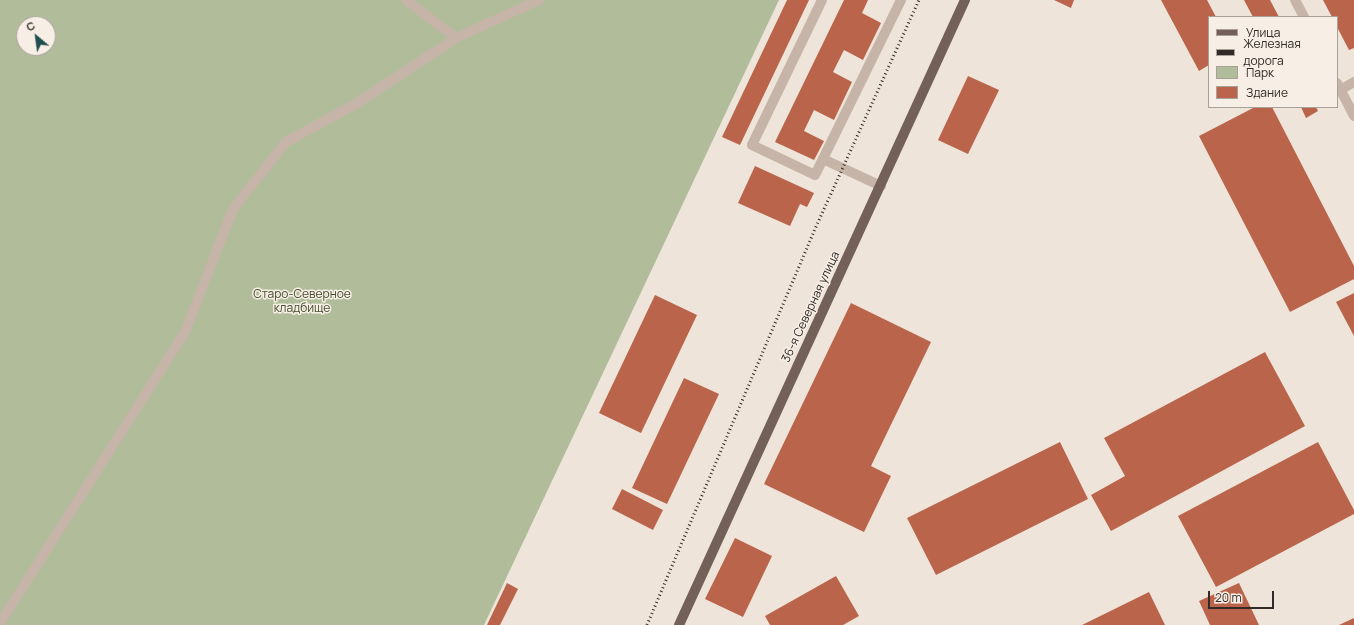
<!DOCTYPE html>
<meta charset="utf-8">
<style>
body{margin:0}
#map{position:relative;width:1354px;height:625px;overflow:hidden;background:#eee4d9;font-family:Manrope,sans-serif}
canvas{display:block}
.legend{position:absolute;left:1208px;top:16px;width:130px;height:92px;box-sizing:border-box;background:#f7eee5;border:1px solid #a8a099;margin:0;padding:5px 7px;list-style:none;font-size:12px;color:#322a26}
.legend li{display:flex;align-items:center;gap:8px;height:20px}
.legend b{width:20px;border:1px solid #a8a099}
.north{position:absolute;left:16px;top:16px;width:40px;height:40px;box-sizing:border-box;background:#f7eee5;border:1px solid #a8a099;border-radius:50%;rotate:331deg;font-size:11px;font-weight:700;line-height:16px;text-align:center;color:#322a26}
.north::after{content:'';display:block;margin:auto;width:14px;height:18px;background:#204d4f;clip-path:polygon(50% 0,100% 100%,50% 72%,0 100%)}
.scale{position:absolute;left:1208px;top:591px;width:66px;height:18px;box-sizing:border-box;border:2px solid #322a26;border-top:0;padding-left:5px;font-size:12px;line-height:14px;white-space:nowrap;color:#322a26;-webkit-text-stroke:3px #f7eee5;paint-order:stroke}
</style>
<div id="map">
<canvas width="1354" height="625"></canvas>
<ul class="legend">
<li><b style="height:5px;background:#736159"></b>Улица</li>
<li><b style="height:5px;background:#322a26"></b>Железная дорога</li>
<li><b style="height:11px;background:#b1bc9b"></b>Парк</li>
<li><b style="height:11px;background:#ba654b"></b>Здание</li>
</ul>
<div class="north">С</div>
<div class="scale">20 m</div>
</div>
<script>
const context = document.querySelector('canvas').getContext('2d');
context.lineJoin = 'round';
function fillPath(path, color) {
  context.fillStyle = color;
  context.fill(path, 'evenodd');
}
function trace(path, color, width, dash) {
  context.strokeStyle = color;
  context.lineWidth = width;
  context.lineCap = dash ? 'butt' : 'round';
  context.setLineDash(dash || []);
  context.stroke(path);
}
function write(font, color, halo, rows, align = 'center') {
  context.font = font + ' Manrope,sans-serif';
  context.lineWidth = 3;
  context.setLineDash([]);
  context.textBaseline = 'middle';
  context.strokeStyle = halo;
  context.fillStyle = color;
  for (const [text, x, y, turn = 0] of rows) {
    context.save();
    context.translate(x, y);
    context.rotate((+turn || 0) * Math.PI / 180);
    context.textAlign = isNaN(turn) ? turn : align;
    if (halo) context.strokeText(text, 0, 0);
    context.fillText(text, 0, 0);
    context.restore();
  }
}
fillPath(new Path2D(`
 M0 0H779L484 625H0ZM24 24H48V48H24Z`), '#b1bc9b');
fillPath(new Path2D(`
 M787 0H809L740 145 722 137Z
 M844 0H868L862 13 881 23 863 60 844 50 833 72 852 82 834 120 814 110 804 131 824 141 814 160 775 142Z
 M1054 0H1074L1071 8Z
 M1161 0H1207L1216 17H1209V65L1199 71Z
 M1244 0H1270L1279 17H1253Z
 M1323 0H1354V48L1349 50 1337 27V17H1332Z
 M968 76 999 90 968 154 938 140Z
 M1255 107H1272L1354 266V279L1290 312 1199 136Z
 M1301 107H1316L1318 111 1306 118Z
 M755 166 814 193 807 207 800 204 790 226 738 203Z
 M1354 293V336L1336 302Z
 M655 295 697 315 641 433 599 413Z
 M851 303 931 342 871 466 891 476 864 532 764 484Z
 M1265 352 1305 426 1111 531 1091 495 1125 476 1104 438Z
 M684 378 719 394 667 504 632 488Z
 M1060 442 1088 499 936 575 907 518Z
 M1318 442 1354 510V514L1216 587 1178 516Z
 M622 489 663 510 653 530 612 509Z
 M735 538 772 556 743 617 705 599Z
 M836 576 859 616 843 625H770L765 616Z
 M507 583 518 589 500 625H487Z
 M1239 583 1259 625H1210L1199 601Z
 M1149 592 1165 625H1082Z
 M1354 618V625H1339Z`), '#ba654b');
trace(new Path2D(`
 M406 0 456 38
 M822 0 752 145 815 175 901 0
 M1295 0 1304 17
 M1337 83 1354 116
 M1340 90 1354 82
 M823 159 881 186
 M0 623 185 332 233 209 286 142 359 102 456 38 539 0`), '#c5b4a7', 10);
trace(new Path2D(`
 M679 625 965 0`), '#736159', 10);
trace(new Path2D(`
 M647 625 815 229 919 0`), '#322a26', 3, [1, 3]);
write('12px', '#424e2d', '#f7eee5', [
 ["Старо-Северное",302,295],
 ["кладбище",302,309]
]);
write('12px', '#322a26', '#f7eee5', [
 ["36-я Северная улица",811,307,-65]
]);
</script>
